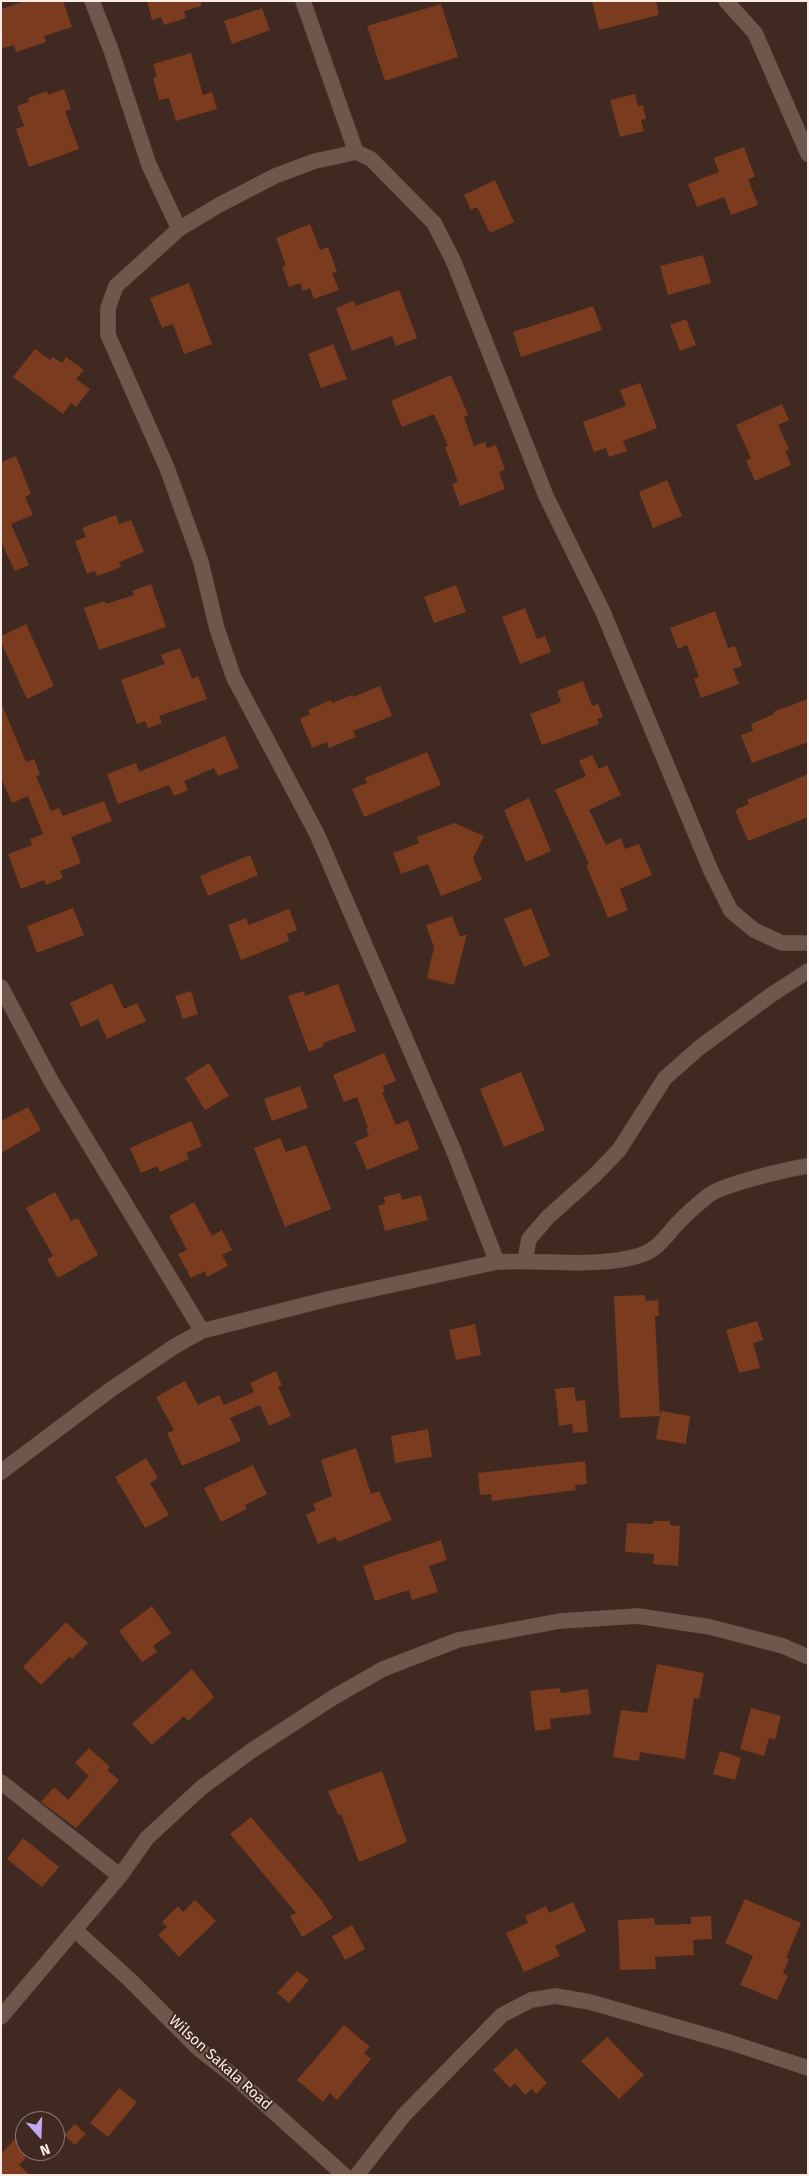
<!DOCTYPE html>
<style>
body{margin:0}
#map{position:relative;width:809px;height:2176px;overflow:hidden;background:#402920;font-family:"Fira Sans",sans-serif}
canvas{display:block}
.frame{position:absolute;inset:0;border:2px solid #fbece6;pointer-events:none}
.north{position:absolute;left:15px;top:2111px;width:50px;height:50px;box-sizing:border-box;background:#402920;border:1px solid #8b776f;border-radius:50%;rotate:160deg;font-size:14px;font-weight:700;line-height:20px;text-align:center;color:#fbece6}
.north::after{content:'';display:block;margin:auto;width:18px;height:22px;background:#c1a8f3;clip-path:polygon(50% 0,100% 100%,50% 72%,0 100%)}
</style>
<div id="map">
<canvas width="809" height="2176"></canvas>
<div class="frame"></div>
<div class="north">N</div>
</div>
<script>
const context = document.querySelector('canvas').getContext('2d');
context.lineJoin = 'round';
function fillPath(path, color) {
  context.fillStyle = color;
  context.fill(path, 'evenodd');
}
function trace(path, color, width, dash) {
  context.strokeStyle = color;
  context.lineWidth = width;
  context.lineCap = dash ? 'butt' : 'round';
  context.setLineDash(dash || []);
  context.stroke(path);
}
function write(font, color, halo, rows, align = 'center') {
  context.font = font + ' "Fira Sans",sans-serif';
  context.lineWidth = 4;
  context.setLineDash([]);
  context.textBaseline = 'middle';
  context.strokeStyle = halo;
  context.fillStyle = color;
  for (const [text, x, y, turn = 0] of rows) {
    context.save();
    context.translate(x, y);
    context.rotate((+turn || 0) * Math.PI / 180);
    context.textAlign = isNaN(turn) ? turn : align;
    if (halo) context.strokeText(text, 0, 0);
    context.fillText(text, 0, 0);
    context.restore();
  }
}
fillPath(new Path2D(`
 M25 1H63L72 27 44 36 46 42 16 52 14 45 1 49V9Z
 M147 1H201V6L184 11 186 18 164 25 161 17 152 20Z
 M592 1H656L659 15 599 30Z
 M441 4 458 57 385 81 367 26Z
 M262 8 270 30 232 44 224 21Z
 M191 53 203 95 212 92 217 109 176 121 169 98 159 100 153 78 157 77 153 64Z
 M64 89 71 109 65 111 79 149 29 167 16 129 24 126 17 106 29 102 28 98 47 91 48 95Z
 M635 94 638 106 643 105 646 119 641 120 644 131 620 137 610 100Z
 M744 147 755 177 748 179 758 205 731 215 724 197 697 207 688 184 719 172 714 158Z
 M495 180 514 222 490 233 477 207 471 210 464 195Z
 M310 224 320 250 328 247 337 272 332 273 339 290 314 299 310 288 303 291 300 283 289 287 282 267 286 265 276 238Z
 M703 255 711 283 668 295 660 266Z
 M189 283 212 344 184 354 173 324 162 328 150 298Z
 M399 290 417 338 396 346 392 336 352 351 336 308 353 301 356 306Z
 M593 306 602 330 521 357 513 332Z
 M686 319 696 345 680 351 670 325Z
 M333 344 347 379 321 388 308 354Z
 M35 349 50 360 53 357 62 363 66 357 84 370 76 379 90 389 76 407 71 403 63 414 13 377Z
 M451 375 468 415 464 417 474 446 485 442 487 448 496 445 505 470 499 472 505 489 460 506 452 484 458 482 445 447 448 446 434 414 402 427 391 401Z
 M640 383 657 428 623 441 627 451 609 457 606 448 594 452 583 422 626 406 620 390Z
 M782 404 789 420 778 425 789 449 785 451 791 465 755 481 746 461 751 458 736 425Z
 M16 456 31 494 25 497 33 515 11 524 29 565 15 571 1 542V462Z
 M667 480 682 516 653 528 639 492Z
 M116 515 119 524 131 520 144 552 119 562 121 567 97 576 95 571 87 574 75 541 86 537 82 528Z
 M151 584 166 627 99 650 84 608 104 601 106 604 134 595 132 591Z
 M456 585 466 612 434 623 424 597Z
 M525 608 537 639 545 636 551 652 520 664 502 617Z
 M715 611 728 648 735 646 742 666 733 669 739 684 701 698 694 679 699 677 687 645 678 649 670 628Z
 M26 624 54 686 27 699 1 642V636Z
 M180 648 192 679 198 676 207 699 159 716 162 723 148 728 145 721 137 724 121 680 165 664 161 655Z
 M583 681 592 706 598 704 603 717 597 719 599 724 542 745 530 714 561 702 557 691Z
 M380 686 392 716 353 731 356 737 329 748 327 742 312 748 300 719 310 714 308 710 331 700 332 703 352 695 353 697Z
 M808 699V742L752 763 741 735 753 731 751 724 774 714 773 712Z
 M1 703 26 762 34 759 40 775 36 776 51 811 59 808 63 816 104 801 112 821 71 837 81 863 60 871 63 878 46 885 44 880 21 889 8 854 32 845 30 839 43 834 28 796 12 803 1 778Z
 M225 736 239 768 218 776 214 768 184 781 188 790 174 796 169 785 118 804 107 774 136 763 139 772Z
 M427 752 441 785 364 817 352 789 367 783 365 778Z
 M592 755 599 769 607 765 621 795 589 810 606 845 621 838 625 849 639 844 652 875 620 889 628 910 608 918 586 865 589 864 555 790 586 776 579 761Z
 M808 774V817L748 841 735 810 749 804 747 800Z
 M529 798 551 851 526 862 504 810Z
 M454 823 484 836 473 858 482 880 441 896 428 864 401 874 393 853 419 843 417 837Z
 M250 855 258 875 208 896 200 876Z
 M73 908 84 935 37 953 27 926Z
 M531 908 550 956 524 967 504 919Z
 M289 909 297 930 287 934 289 941 241 960 228 925 246 918 249 925Z
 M452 916 460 937 467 934 454 985 427 978 434 947 426 925Z
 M112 983 124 1009 137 1003 146 1021 107 1039 98 1019 81 1027 70 1003Z
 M338 984 356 1031 323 1043 324 1046 309 1052 288 996 304 991 305 996Z
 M191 991 198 1014 183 1019 175 996Z
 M384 1053 396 1081 383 1086 385 1092 382 1093 396 1125 408 1120 419 1149 367 1170 355 1142 369 1136 366 1129 368 1128 357 1097 344 1102 333 1075Z
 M209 1063 229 1096 205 1110 185 1078Z
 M521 1072 545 1130 504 1147 480 1089Z
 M300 1086 308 1108 272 1121 264 1099Z
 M28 1107 41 1130 1 1153V1121Z
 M191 1121 202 1146 186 1153 189 1159 160 1172 157 1166 141 1173 130 1148Z
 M280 1138 286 1152 306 1145 331 1209 285 1227 254 1148Z
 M55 1192 71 1221 78 1218 98 1255 58 1278 47 1259 53 1256 26 1208Z
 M400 1193 402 1200 421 1195 428 1220 385 1231 378 1206 385 1204 384 1197Z
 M194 1202 212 1236 222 1230 232 1250 222 1255 228 1266 207 1277 205 1271 191 1278 178 1254 187 1250 169 1216Z
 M645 1295 646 1301 658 1300 659 1316H655L660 1416 661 1411 690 1416 686 1444 656 1439 660 1416 620 1418 614 1296Z
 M757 1321 763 1340 753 1343 760 1368 739 1373 726 1330Z
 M475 1324 481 1355 456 1360 449 1330Z
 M276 1371 282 1386 278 1387 291 1416 269 1426 260 1405 230 1418 241 1441 182 1466 167 1433 174 1430 156 1397 185 1381 198 1405 219 1395 224 1405 254 1392 250 1383Z
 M574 1387 576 1401 585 1400 588 1432 573 1433 572 1424 559 1426 555 1389Z
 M428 1429 432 1457 395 1463 391 1436Z
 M356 1448 371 1494 379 1491 392 1520 338 1542 335 1537 318 1544 306 1515 316 1510 313 1504 332 1496 321 1460Z
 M146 1458 158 1478 150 1483 169 1515 145 1528 115 1477Z
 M585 1461 587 1484 575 1485 576 1490 492 1501 491 1494 480 1495 478 1473Z
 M253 1465 267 1494 245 1505 247 1509 221 1522 204 1488Z
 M653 1521H670V1525L680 1526 678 1566 653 1564 654 1554 625 1552 627 1523 653 1524Z
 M441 1540 447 1560 429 1566 438 1592 412 1600 409 1590 375 1601 363 1566Z
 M152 1606 171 1633 153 1646 157 1652 142 1662 119 1631Z
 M66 1622 88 1643 72 1659 70 1656 41 1685 23 1667Z
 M657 1664 704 1673 699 1699 694 1698 685 1759 640 1752 639 1761 613 1757 621 1710 647 1713Z
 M192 1669 214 1697 188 1721 184 1716 152 1745 132 1724Z
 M560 1688 561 1693 588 1689 591 1714 550 1719 551 1729 535 1731 530 1691Z
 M751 1708 781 1716 775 1740 769 1738 764 1756 740 1749Z
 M89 1748 110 1767 107 1770 119 1780 76 1828 41 1802 54 1787 68 1800 89 1776 75 1763Z
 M720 1751 741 1758 735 1780 713 1774Z
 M382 1771 407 1842 359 1862 341 1814 338 1815 328 1791Z
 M251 1817 322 1901 333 1918 302 1937 290 1916 296 1913 230 1834Z
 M23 1838 59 1867 42 1887 7 1859Z
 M745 1899 801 1923 786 1958 789 1959 783 1973 788 1976 777 2000 740 1985 753 1956 725 1943Z
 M195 1900 216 1921 179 1957 158 1935 167 1927 162 1922 178 1906 183 1912Z
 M573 1902 586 1931 555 1946 560 1956 524 1972 506 1933 528 1923 525 1916 546 1906 549 1913Z
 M711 1916 712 1939 693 1940 694 1955 655 1957 656 1969 620 1970 618 1920 654 1918 655 1925 691 1924V1917Z
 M352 1925 365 1949 345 1960 332 1936Z
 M297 1971 309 1980 289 2003 277 1993Z
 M344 2025 370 2047 364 2053 371 2059 337 2100 330 2093 323 2102 297 2080Z
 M607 2037 644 2075 619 2099 581 2061Z
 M516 2048 547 2083 536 2094 532 2089 525 2095 515 2083 510 2088 493 2070Z
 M119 2088 137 2102 108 2137 90 2123Z
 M75 2124 86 2134 75 2145 64 2135Z
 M25 2128V2159L19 2165 30 2175H1V2154Z`), '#7b3b1e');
const street = new Path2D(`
 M92 1 111 50 149 165 179 229
 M303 1 356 152
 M726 1 755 33 808 154
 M1 987 51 1081 202 1331
 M525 1260 529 1239 548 1217 595 1175 619 1150 665 1078 699 1048 771 995 808 971
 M497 1262 453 1149 317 834 234 678 217 629 201 562 167 468 108 335V308L116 286 179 229 219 205 275 176 315 161 339 156 356 152 371 159 434 223 453 260 546 496 603 612 711 871 731 911 754 930 782 943H808
 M1 1472 110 1390 175 1346 202 1331 332 1298 497 1262C544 1259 596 1269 641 1255 659 1249 666 1235 678 1223 687 1213 699 1203 709 1195 724 1184 788 1169 808 1166
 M1 1782 120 1876
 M75 1930 130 1980 199 2049 236 2078 344 2175
 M1 2017 120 1876 147 1838 201 1788 251 1751 334 1697 383 1669 458 1640 560 1621 638 1616 710 1627 783 1646 808 1657
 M357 2175 404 2115 502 2015 531 2000 555 1996 590 2002 729 2042 808 2068`);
trace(street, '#59463e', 16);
trace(street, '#70574d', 15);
write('15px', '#fbece6', '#402920', [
 ["Wilson Sakala Road",220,2063,42]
]);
</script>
